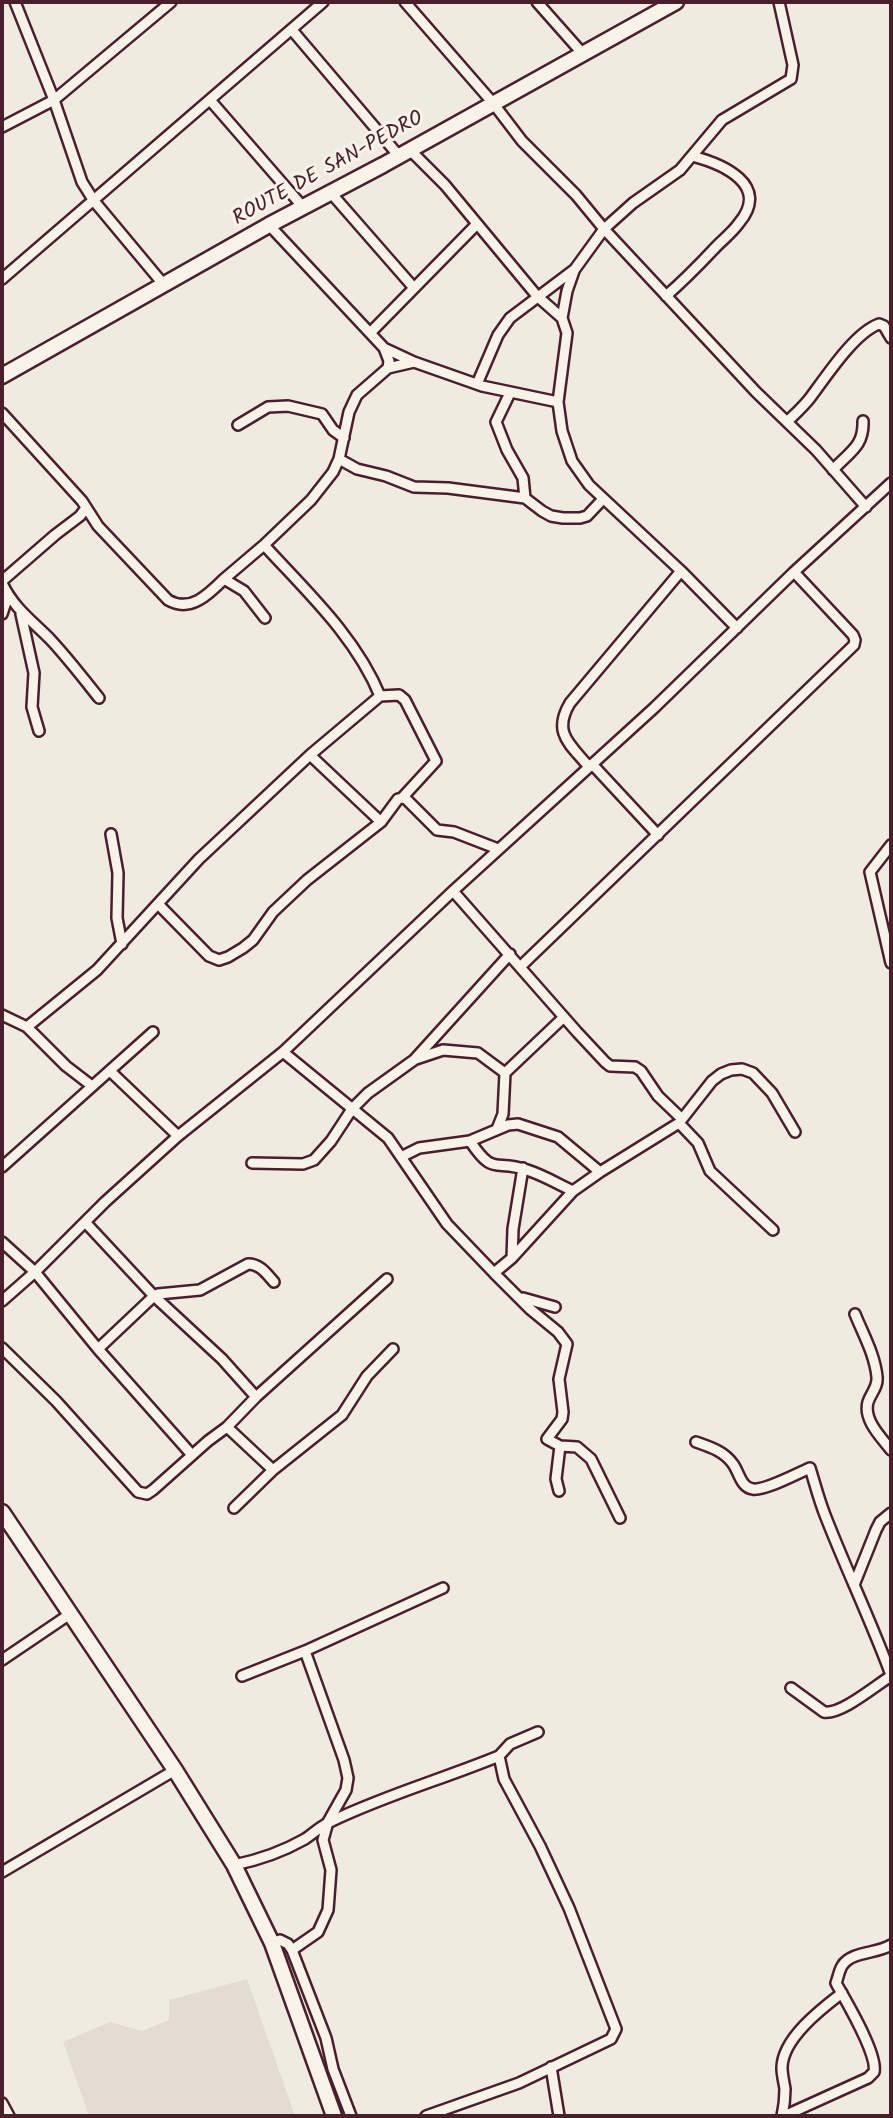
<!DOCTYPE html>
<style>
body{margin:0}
#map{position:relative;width:893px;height:2118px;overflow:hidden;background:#f0ebe0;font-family:Kalam,sans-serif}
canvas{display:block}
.frame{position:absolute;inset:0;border:4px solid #4a1f2b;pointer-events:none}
</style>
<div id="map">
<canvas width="893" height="2118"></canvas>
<div class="frame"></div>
</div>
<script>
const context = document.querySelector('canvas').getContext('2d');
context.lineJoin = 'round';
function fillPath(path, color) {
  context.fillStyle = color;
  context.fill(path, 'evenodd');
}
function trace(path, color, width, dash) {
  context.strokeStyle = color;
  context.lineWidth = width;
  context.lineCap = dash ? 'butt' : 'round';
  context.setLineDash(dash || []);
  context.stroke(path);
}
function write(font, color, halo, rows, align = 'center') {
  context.font = font + ' Kalam,sans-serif';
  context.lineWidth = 6;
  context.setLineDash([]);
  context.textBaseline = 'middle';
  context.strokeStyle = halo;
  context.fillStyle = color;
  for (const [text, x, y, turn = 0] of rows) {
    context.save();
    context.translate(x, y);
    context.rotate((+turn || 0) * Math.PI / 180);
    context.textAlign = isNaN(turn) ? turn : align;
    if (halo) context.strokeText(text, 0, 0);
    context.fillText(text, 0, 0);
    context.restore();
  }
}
fillPath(new Path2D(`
 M247 1979 295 2116H89L63 2042 110 2022 142 2031 169 2020V2000Z`), '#e3dcd2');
const street = new Path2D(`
 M15 2 54 100 82 182 94 201 164 285
 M405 2 493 103 522 141 576 195 604 229 756 392 816 450 866 507
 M537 2 583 54
 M292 30 399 156
 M210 100 303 207
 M2 127 54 100 171 2
 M410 150 445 185 537 296 562 318 567 333 558 402 562 431 572 461 589 485 681 571 737 628
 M331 193 414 288
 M269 225 384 348 389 361 388 368
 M2 279 323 2
 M666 296C682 282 698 266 713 250 721 241 732 233 739 223 771 185 723 164 692 156
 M562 318 567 291 574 271
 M371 332 477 224
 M384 348 414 362 482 386 558 402
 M477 384 498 335 510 318 575 269 604 229 633 203 680 170 722 120 791 79 793 65 779 2
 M510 393 496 422 507 450 523 478 525 498
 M2 413 82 501 98 526 168 600C190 613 208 595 224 579L244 591 265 618
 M787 422C795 414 803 407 810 398 826 377 854 333 879 324L884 326 891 338
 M238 425 268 407 288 406 322 414 333 430 344 438
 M339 459 357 469 386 476 414 487 448 488 525 498 542 511 551 516 563 518H580L587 516 603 499
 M833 470C849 452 864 447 863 421
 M224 579 264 545
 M2 581 55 535 80 516 86 508
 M2 583C13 607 31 620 49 638 67 657 83 678 99 698
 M2 614 8 596
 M21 614 34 673 32 707 39 731
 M310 755 381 822
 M592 764 658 835
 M589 767C570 744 552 733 570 703L681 571
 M402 798 406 799 437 830 454 832 498 849
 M111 834 118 873 117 918 122 944
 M891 845 870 872 891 963
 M453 891 577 1032 605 1062 610 1066 635 1067 641 1071 658 1096 682 1119
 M158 904 209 956 219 960 228 957 243 948 253 940 273 912 307 880 381 822 398 799 402 798 436 761 405 700 399 695 380 696
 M520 967 854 645 855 640 853 635 794 572
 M2 1015 27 1027 97 970 199 859 310 755 380 696C356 637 307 592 264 545L311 500 333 472 339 459 349 412 357 395 388 368 414 362
 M27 1027 66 1066 92 1086
 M283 1052 453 891 654 708 794 572 891 483
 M416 1059 443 1050 478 1053 505 1073
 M110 1071 178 1136 283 1052 388 1138 447 1224 494 1273 512 1258 573 1191 600 1172 679 1123 712 1081 721 1074 731 1070 742 1069 753 1073 772 1093 795 1132
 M679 1123 698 1143 710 1171 773 1230
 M497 1129 503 1114 505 1073 564 1017
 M470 1141C494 1177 494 1159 527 1170 543 1175 558 1184 573 1191
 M401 1157 419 1148 470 1141 508 1125 518 1124 558 1137 600 1172
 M252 1163 303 1164 314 1160 331 1141 352 1109 368 1093 414 1060 510 954
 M2 1167 153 1032
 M85 1222 154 1296 222 1359 256 1397
 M2 1242 35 1272 98 1349 192 1455
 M512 1258 513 1229 523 1168
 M494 1273 530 1309 558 1332 567 1344 559 1379 563 1412 562 1419 547 1439 560 1446 556 1479 559 1491
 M387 1279 256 1397 227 1427 273 1470 342 1415 367 1376 393 1349
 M523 1298 555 1307
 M2 1301 35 1272 105 1202 178 1136
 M855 1314C863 1334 875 1355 877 1377 878 1387 871 1393 868 1402 863 1420 881 1437 891 1450
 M2 1348 56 1401 138 1492 147 1494 153 1490 208 1441 227 1427
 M98 1349 154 1296 158 1294 200 1290 248 1264C260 1264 266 1273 274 1282
 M696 1442C710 1447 724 1451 733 1464 739 1472 741 1488 753 1489 765 1491 798 1473 810 1468 815 1484 819 1500 825 1515 846 1569 871 1621 891 1675
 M560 1446 577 1447 591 1459 620 1518
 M234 1508 273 1470
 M854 1585 876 1530 880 1522 891 1513
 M2 1660 70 1614
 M242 1676 305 1651 443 1588
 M791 1688 824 1712C841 1715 876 1685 891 1676
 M234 1865C259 1860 282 1852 305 1839 314 1833 322 1825 332 1821 386 1795 443 1779 499 1756
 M2 1872 175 1770
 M272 1943 280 1940 288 1944 292 1950 326 2038 333 2069 351 2116
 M292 1950 318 1932 328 1910 331 1870 323 1840 328 1822 346 1790 348 1778 344 1760 305 1651
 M551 2067 559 2116
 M2 2103 9 2116
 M426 2116 519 2083 611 2039 616 2029 569 1908 540 1846 504 1779 499 1756 510 1744 538 1732
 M782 2116C784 2107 785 2098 785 2089 784 2082 782 2075 782 2068 782 2039 821 2009 842 1993
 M784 2116 868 2078 874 2072C878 2054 846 2001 836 1983 838 1978 839 1971 842 1966 851 1951 877 1954 891 1945`);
const primary = new Path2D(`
 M2 376 269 225 383 165 676 2
 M2 1512 175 1770 234 1865 272 1943 334 2116`);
trace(street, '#4a1f2b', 14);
trace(primary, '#4a1f2b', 19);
trace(street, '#f7f3e8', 9);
trace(primary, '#f7f3e8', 14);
write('21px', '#4a1f2b', '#f7f3e8', [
 ["ROUTE DE SAN-PEDRO",329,170,-29]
]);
</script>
